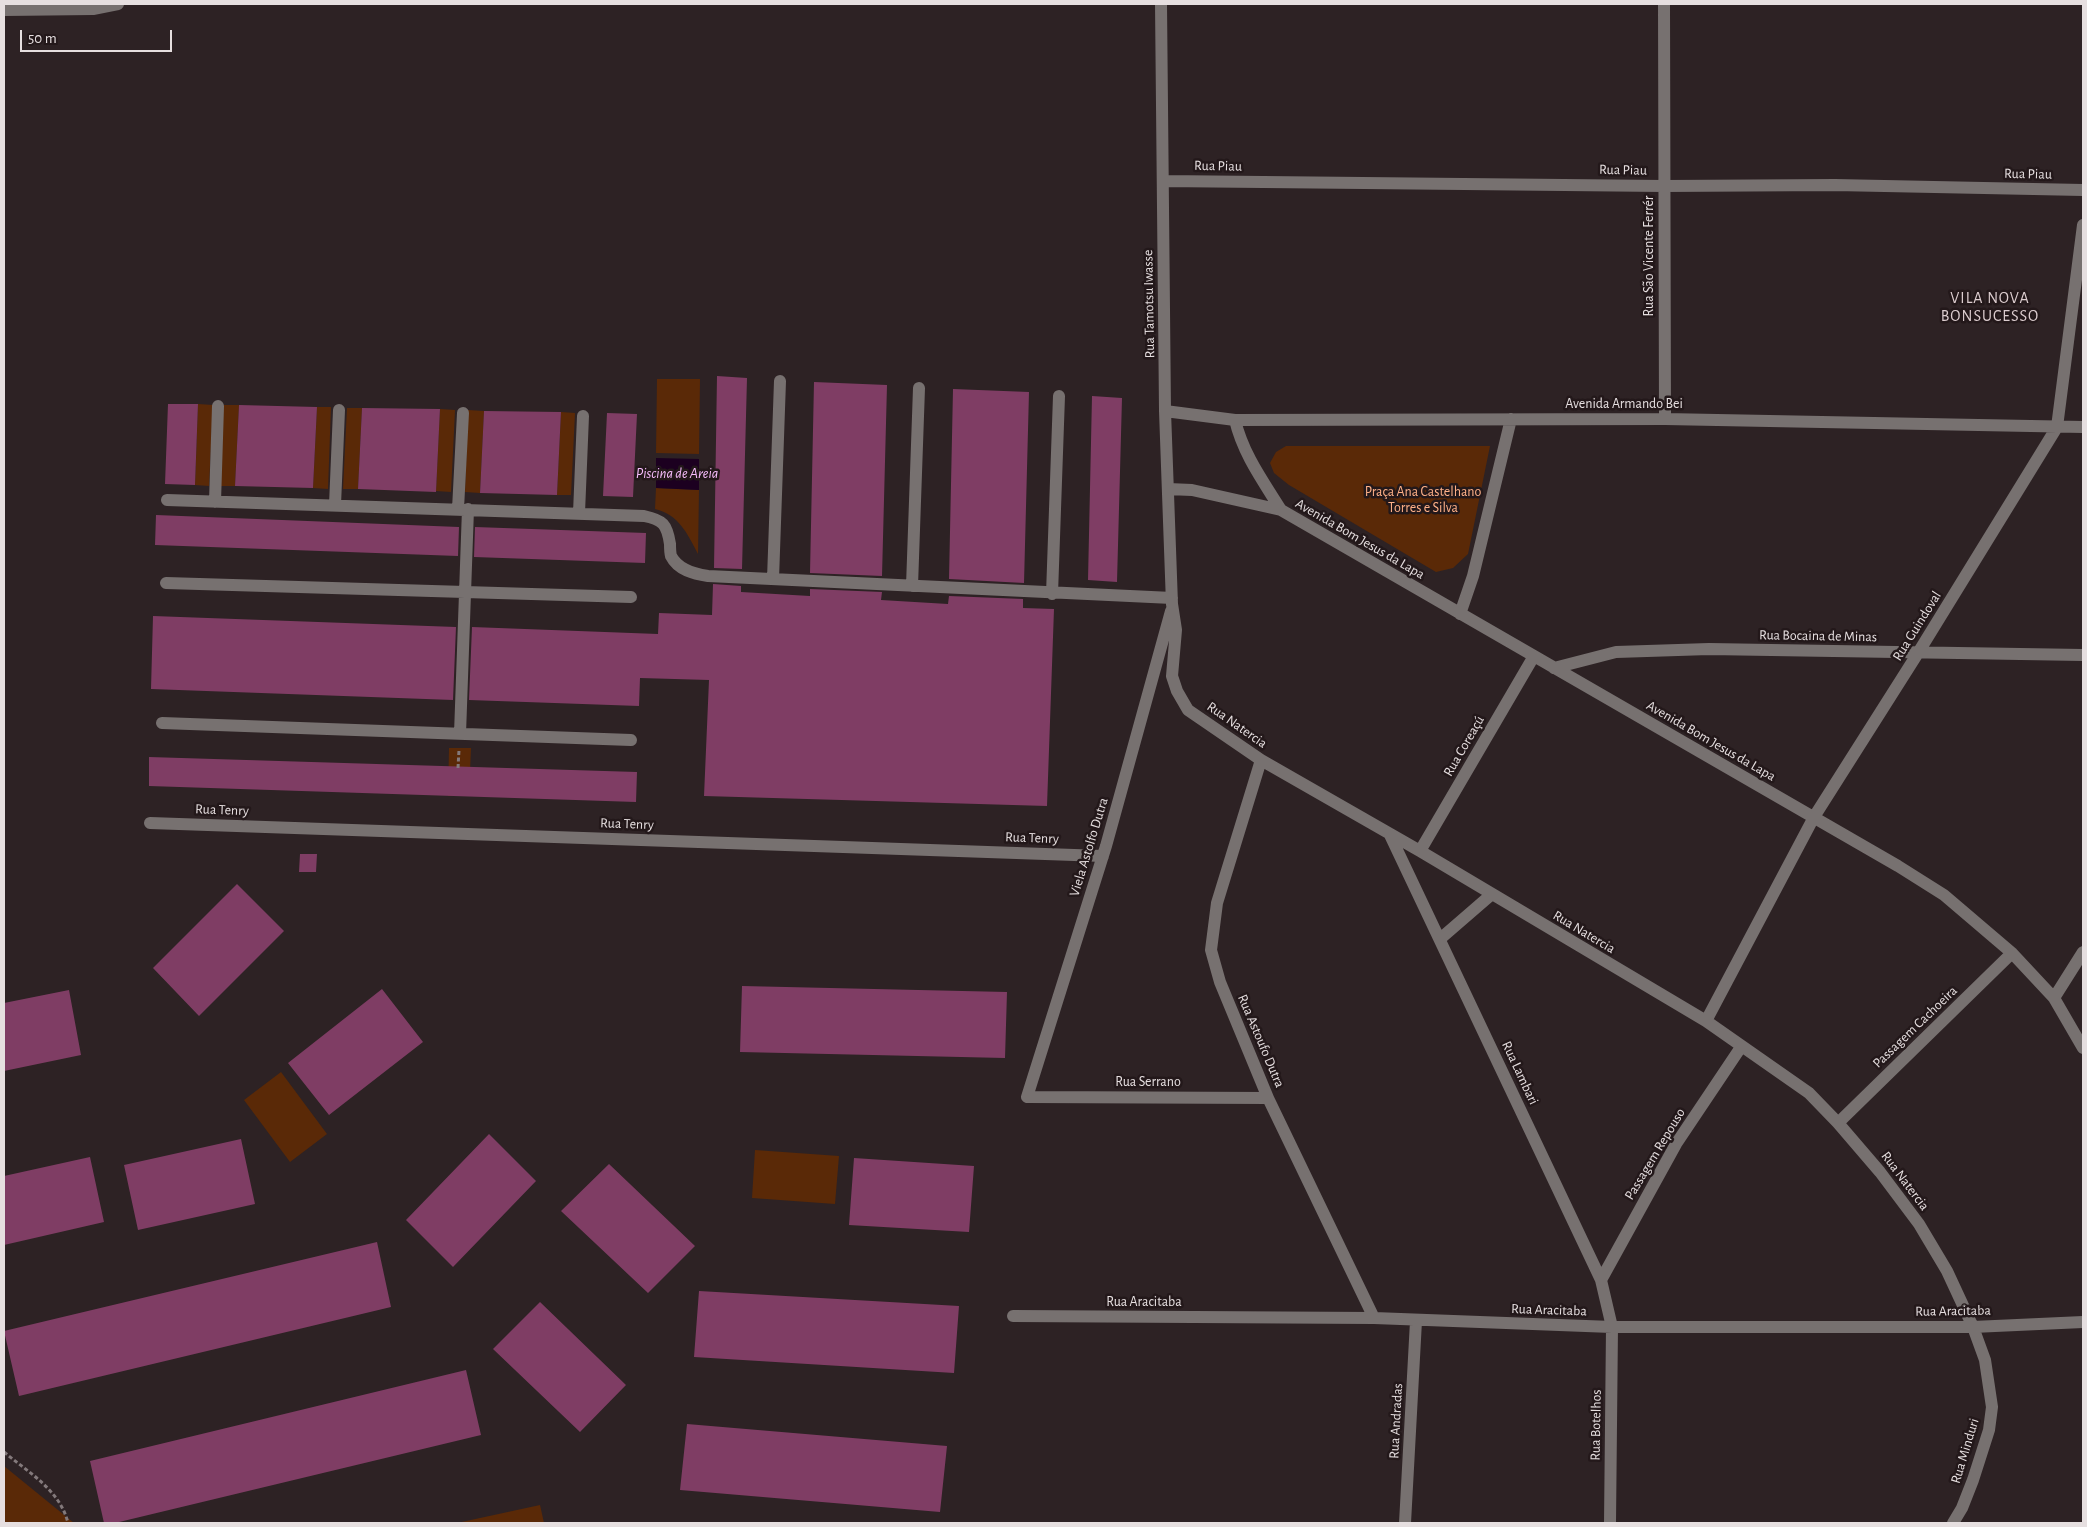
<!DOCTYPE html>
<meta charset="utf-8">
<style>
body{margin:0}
#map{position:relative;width:2087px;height:1527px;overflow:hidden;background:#2d2224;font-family:"Alegreya Sans",sans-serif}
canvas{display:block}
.frame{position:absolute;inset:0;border:5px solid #e6dfe0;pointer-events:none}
.scale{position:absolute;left:20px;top:30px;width:152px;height:22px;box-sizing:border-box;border:2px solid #e6dfe0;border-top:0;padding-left:6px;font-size:15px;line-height:18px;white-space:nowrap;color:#e6dfe0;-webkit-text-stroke:4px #23181a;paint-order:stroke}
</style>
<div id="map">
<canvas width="2087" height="1527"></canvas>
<div class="frame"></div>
<div class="scale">50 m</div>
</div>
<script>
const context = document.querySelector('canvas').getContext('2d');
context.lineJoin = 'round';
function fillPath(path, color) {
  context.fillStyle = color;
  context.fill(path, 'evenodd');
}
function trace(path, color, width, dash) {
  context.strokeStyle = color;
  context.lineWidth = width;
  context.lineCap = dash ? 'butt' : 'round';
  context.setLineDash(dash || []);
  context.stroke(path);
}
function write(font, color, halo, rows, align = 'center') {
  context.font = font + ' "Alegreya Sans",sans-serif';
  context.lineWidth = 5;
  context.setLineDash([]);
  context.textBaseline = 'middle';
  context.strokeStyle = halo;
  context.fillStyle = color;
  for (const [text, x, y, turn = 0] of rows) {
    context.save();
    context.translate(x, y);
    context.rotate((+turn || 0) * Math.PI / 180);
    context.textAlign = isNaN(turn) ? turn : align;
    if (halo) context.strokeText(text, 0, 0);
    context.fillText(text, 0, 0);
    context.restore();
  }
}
fillPath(new Path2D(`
 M657 379H700L699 454 656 453Z
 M198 404 213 405 209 486 195 485Z
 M223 405H239L235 486H220Z
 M317 407H331L328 489 313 488Z
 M347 408H362L358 489H343Z
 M440 409 455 410 451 492 436 491Z
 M468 410 484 411 480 493 465 492Z
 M561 412 575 413 571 495H557Z
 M1286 446H1490L1468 554 1453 568 1436 572 1289 485 1274 473 1270 463 1276 452Z
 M656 488 699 490 698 554C687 533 679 515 655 509Z
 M449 748H471L469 796H448Z
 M281 1072 327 1134 290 1162 244 1100Z
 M755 1150 839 1156 835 1204 752 1198Z
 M4 1466 74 1523H4Z
 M540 1505 544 1523H457Z`), '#5a2907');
fillPath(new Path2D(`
 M656 458 699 459V490L656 488Z`), '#1c0020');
fillPath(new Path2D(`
 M717 376 747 378 742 569 714 568Z
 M814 382 887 385 882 576 810 573Z
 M953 389 1029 392 1024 583 949 579Z
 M1092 396 1122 398 1117 582 1088 580Z
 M168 404H198L195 485 165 484Z
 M239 405 317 407 313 488 235 486Z
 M362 408 440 409 436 492 358 489Z
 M484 411 561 412 557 495 480 493Z
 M607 413 637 414 633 497 603 496Z
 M156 515 459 527 458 556 155 545Z
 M475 527 646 533 645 563 474 557Z
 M713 584 741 586V592L810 596V589L882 592 881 600 948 604 949 596 1023 599V608L1054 609 1047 806 704 796 709 680 640 678 639 706 469 700 472 627 658 634 659 613 712 615Z
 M153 616 456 627 453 700 151 689Z
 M149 757 637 772 636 802 149 786Z
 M300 854H317L316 872H299Z
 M237 884 284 931 199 1016 153 968Z
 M742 986 1007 992 1005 1058 740 1052Z
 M382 989 423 1042 329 1115 288 1063Z
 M69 990 81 1055 4 1071V1003Z
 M489 1134 536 1181 453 1267 406 1220Z
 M241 1139 255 1204 138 1230 124 1165Z
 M90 1157 104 1222 4 1245V1176Z
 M854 1158 974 1166 969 1232 849 1225Z
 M609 1164 695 1246 648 1293 561 1211Z
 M377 1242 391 1307 19 1396 4 1331Z
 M699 1291 959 1306 954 1373 694 1357Z
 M540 1302 626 1385 580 1432 493 1349Z
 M466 1370 481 1435 115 1523H104L90 1461Z
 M687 1424 947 1446 940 1512 680 1490Z`), '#7f3d64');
trace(new Path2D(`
 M458 768 459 750
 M4 1452C29 1473 60 1490 68 1523`), '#83797b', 3, [4, 2.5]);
trace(new Path2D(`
 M1161 4 1165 411 1172 604 1176 630 1172 676 1177 691 1188 710 1261 760 1420 851 1706 1021 1809 1093 1838 1123 1880 1172 1919 1224 1947 1271 1973 1327 1985 1360 1992 1407 1989 1430 1973 1480 1962 1508 1953 1523
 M1664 4 1665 419
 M4 10 93 9 118 4
 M1163 181 1664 186 1835 185 2083 190
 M1165 411 1235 420 1665 419 2083 427
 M1235 420C1243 454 1263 481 1281 510
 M1168 489 1192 490 1281 510 1898 866 1944 895 2012 953 2054 998 2083 1048
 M167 500 644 516C663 520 667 524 670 544 670 547 670 552 671 556 678 570 694 574 708 576L1172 598
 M215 502 218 406
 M335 505 339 410
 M458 509 463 413
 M579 513 583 416
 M773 579 780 381
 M166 583 631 597
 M912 586 919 388
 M1052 594 1059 396
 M1171 611 1106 846 1027 1097 1268 1098
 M1460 614 1473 576 1511 419
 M1554 668 1616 652 1709 649 2083 655
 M162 723 631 740
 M460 734 468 509
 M1261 760 1217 903 1211 950 1220 982 1268 1098 1374 1318
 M150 823 1103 856
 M1390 835 1601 1280 1612 1327 1610 1523
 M1420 851 1534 656
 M1440 939 1492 894
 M2054 998 2083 952
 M1706 1021 1814 817 1918 653 2057 427 2083 225
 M1838 1123 2012 953
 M1601 1280 1676 1144 1741 1047
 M1013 1316 1374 1318 1612 1327H1973L2083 1322
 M1405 1523 1416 1321`), '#777170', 12);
write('14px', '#e6dfe0', '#23181a', [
 ["Rua Piau",1218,166,1],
 ["Rua Piau",1623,170,1],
 ["Rua Piau",2028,174,1],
 ["Rua São Vicente Ferrér",1649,256,-90],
 ["Rua Tamotsu Iwasse",1149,304,-91],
 ["Avenida Armando Bei",1624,404],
 ["Avenida Bom Jesus da Lapa",1360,539,30],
 ["Rua Guindoval",1917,626,-58],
 ["Rua Bocaina de Minas",1818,636,1],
 ["Rua Natercia",1237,725,35],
 ["Avenida Bom Jesus da Lapa",1711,741,30],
 ["Rua Coreaçú",1464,746,-60],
 ["Rua Tenry",222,810,2],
 ["Rua Tenry",627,824,2],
 ["Rua Tenry",1032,838,2],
 ["Viela Astolfo Dutra",1089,847,-73],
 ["Rua Natercia",1584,932,31],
 ["Passagem Cachoeira",1915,1027,-44],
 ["Rua Astoufo Dutra",1261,1041,67],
 ["Rua Lambari",1520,1073,65],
 ["Rua Serrano",1148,1082],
 ["Passagem Repouso",1655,1154,-59],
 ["Rua Natercia",1905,1181,53],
 ["Rua Aracitaba",1144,1302],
 ["Rua Aracitaba",1549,1310,2],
 ["Rua Aracitaba",1953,1311,-1],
 ["Rua Andradas",1396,1421,-87],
 ["Rua Botelhos",1596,1425,-89],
 ["Rua Minduri",1965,1451,-73]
]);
write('14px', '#ffb188', '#23181a', [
 ["Praça Ana Castelhano",1423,492],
 ["Torres e Silva",1423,508]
]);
write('italic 15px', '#f8bdfd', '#23181a', [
 ["Piscina de Areia",677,473]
]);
context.letterSpacing = '1px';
write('16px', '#dccdcf', '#23181a', [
 ["VILA NOVA",1990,298],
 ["BONSUCESSO",1990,316]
]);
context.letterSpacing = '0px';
</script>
